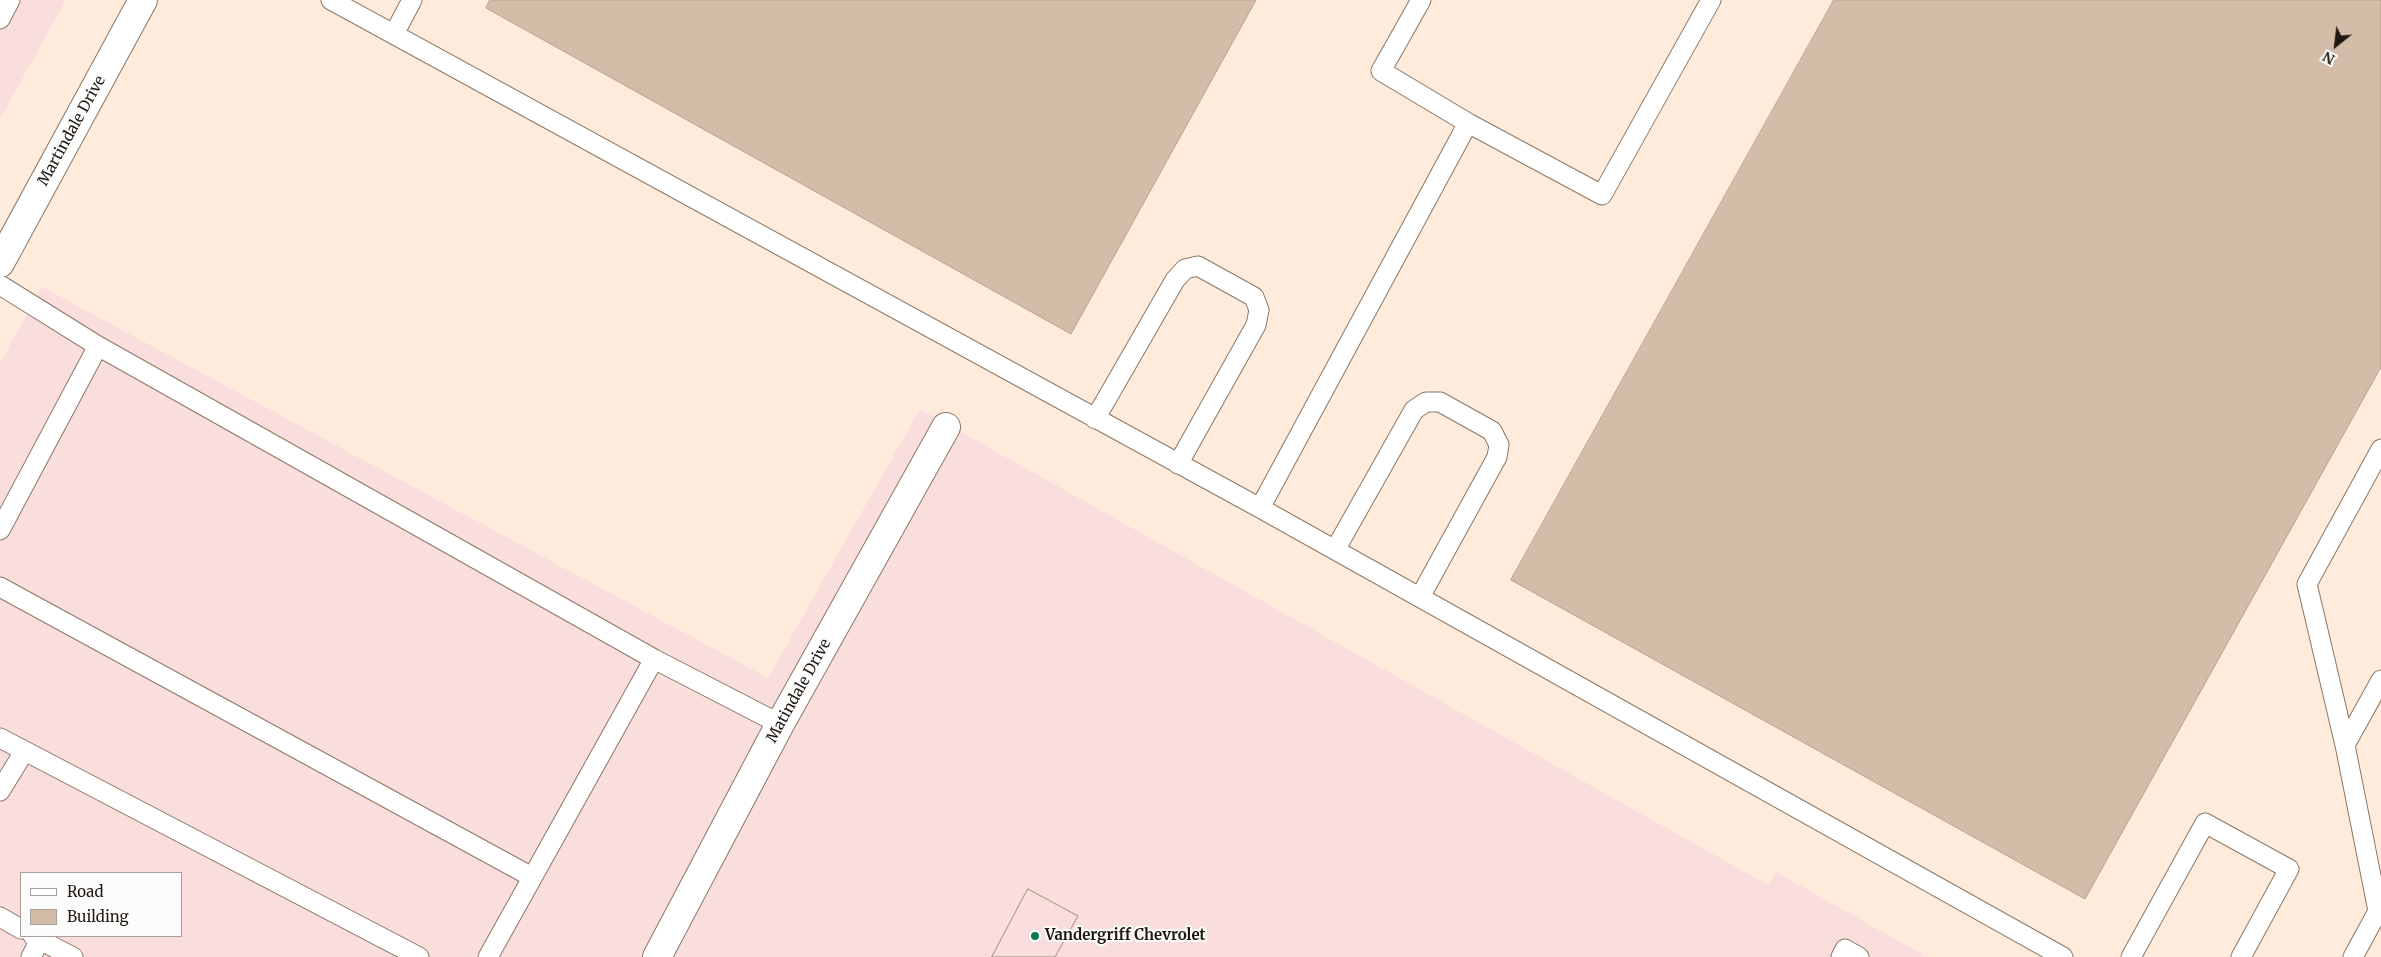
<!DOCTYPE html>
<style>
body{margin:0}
#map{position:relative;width:2381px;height:957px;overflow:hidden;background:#feebdb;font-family:Merriweather,serif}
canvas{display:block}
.legend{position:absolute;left:20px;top:872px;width:162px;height:65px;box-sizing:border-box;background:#fcfcfc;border:1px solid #a4a19e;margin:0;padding:6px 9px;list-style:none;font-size:15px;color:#201810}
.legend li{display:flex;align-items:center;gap:10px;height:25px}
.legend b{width:25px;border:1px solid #a4a19e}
.north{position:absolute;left:2311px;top:20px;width:50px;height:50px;-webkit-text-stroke:4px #fcfcfc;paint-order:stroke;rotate:209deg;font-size:14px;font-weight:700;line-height:20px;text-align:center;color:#201810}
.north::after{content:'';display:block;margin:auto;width:18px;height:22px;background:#201810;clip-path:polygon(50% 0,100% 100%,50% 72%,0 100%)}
</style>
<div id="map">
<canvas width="2381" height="957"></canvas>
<ul class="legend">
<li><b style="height:6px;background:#fff"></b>Road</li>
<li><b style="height:14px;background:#d3bda9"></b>Building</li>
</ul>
<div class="north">N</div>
</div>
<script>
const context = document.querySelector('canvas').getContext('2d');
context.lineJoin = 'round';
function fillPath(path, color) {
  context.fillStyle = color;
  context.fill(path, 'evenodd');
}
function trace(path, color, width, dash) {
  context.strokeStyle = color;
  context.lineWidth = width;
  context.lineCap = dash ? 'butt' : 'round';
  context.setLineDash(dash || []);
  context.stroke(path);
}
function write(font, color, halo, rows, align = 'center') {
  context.font = font + ' Merriweather,serif';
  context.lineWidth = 4;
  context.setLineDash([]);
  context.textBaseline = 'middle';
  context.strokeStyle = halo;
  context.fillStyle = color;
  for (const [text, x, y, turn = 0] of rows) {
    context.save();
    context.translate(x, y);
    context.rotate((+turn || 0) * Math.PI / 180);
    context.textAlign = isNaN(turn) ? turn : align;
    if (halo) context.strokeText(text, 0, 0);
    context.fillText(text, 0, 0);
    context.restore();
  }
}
fillPath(new Path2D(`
 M0 0H66L0 119Z
 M42 287 768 678 920 409 1768 885 1776 872 1927 957H0V363ZM21 873H181V936H21Z`), '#f9dedd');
const building = new Path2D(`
 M490 0H1256L1071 334 486 8Z
 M1834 0H2381V367L2085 899 1511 580Z
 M1028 889 1078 916 1055 957H992Z
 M1028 889 1078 916 1055 957H992Z`);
fillPath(building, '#d3bda9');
trace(building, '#b7a18e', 1);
const lane = new Path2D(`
 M331 0 1260 508 2063 957
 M1421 0 1381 71 1468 123
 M0 19 10 0
 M394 34 412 0
 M0 285 98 346 654 659 780 724
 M1095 419 1175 280 1185 269 1198 266 1254 297 1259 310 1256 325 1178 464
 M1260 508 1468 123 1602 195 1711 0
 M0 530 98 346
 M1335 550 1414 410 1426 402H1440L1492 431 1499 445 1497 457 1420 597
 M0 587 532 877
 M0 738 419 957
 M2345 745 2307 584 2381 449
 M0 791 24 752
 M0 917 21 929
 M40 940 73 957
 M31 957 40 940 33 936
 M488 957 654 659
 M1841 957 1845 949 1859 957
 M2131 957 2205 823 2289 869 2241 957
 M2353 957 2378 911 2345 745 2381 680`);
const street = new Path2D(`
 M0 263 143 0
 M657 957 780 724 946 427`);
trace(lane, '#8c7765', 21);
trace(street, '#8c7765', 30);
trace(lane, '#fff', 19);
trace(street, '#fff', 28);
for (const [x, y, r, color] of [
 [1035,936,5,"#0e7952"]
]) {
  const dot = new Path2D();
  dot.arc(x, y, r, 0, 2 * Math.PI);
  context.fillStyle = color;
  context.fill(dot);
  trace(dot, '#fcfcfc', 2);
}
write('15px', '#201810', '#fcfcfc', [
 ["Martindale Drive",72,131,-61],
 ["Matindale Drive",799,691,-61]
]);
write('bold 15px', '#201810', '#fcfcfc', [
 ["Vandergriff Chevrolet",1045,936]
], 'left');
</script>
